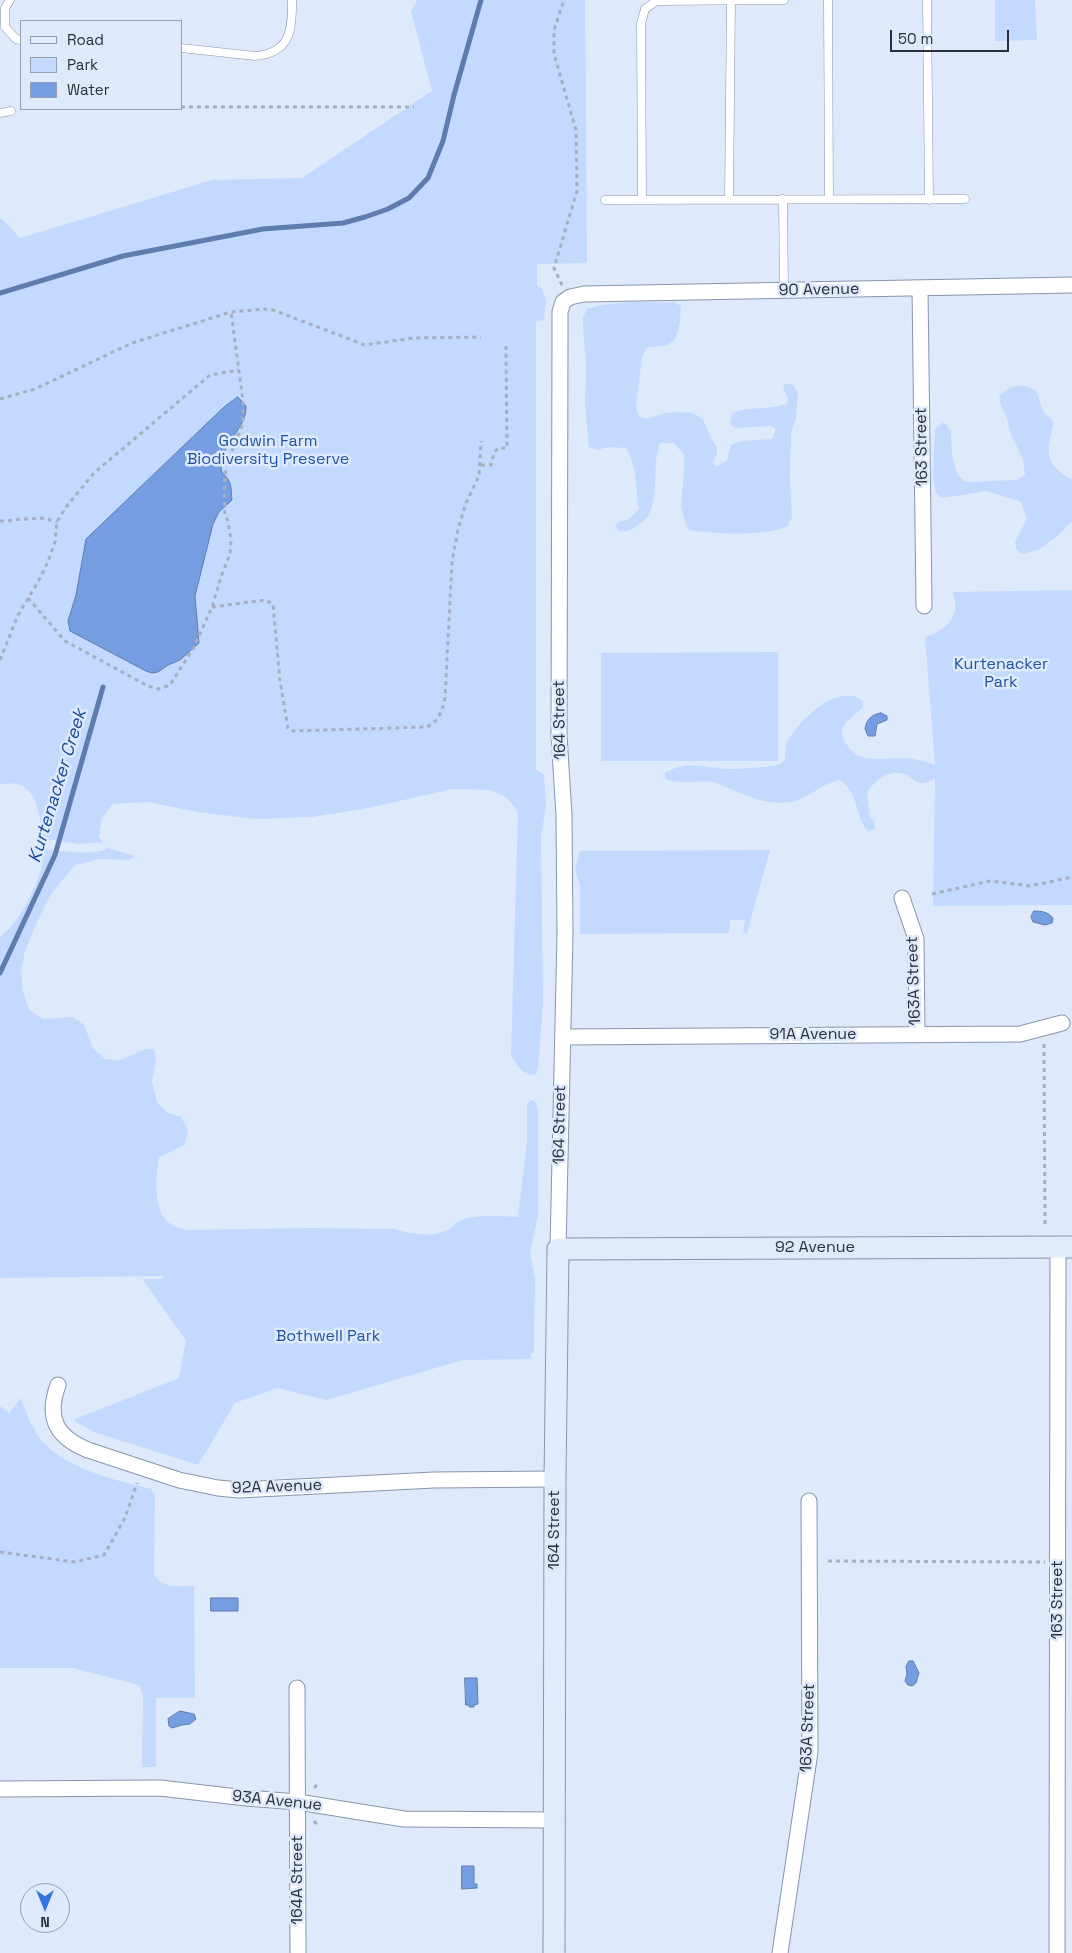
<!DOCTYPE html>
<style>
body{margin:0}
#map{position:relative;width:1072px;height:1953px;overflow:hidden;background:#dee9fc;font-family:"Space Grotesk",sans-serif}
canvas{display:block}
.legend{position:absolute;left:20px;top:20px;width:162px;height:90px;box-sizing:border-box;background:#dee9fc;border:1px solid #969fae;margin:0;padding:6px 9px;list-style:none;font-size:15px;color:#2a2f38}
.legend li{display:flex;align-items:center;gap:10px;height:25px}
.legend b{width:25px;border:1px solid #969fae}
.north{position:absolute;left:20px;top:1883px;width:50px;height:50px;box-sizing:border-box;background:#dee9fc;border:1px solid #969fae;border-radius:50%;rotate:180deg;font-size:14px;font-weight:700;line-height:20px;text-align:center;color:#2a2f38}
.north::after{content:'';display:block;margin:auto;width:18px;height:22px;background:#3374e1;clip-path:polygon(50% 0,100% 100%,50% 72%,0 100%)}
.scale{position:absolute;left:890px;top:30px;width:119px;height:22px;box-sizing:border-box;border:2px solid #2a2f38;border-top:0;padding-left:6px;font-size:15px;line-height:18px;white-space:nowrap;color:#2a2f38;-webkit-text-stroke:4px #dee9fc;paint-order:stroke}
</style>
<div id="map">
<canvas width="1072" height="1953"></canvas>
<ul class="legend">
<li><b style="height:6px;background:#e0ebfc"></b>Road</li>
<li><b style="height:14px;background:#c3dafe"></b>Park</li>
<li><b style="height:14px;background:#759de1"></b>Water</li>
</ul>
<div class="north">N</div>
<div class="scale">50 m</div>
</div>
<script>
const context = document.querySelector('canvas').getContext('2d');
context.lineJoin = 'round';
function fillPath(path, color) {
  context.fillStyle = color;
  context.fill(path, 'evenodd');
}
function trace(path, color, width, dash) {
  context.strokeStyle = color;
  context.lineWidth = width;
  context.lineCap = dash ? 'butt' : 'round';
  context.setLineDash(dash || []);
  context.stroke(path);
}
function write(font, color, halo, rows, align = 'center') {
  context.font = font + ' "Space Grotesk",sans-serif';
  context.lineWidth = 5;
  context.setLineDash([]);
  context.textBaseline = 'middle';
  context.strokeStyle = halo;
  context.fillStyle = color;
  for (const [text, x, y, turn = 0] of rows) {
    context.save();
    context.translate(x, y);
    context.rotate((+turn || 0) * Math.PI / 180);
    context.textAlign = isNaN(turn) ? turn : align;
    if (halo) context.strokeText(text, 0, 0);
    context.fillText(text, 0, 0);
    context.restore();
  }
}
fillPath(new Path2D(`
 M417 0H585L587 263 537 264V286L541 288 546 300 544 320 536 321V769L544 775 546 806 541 837 543 1003 538 1069 535 1075C522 1074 517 1066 511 1055L518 811 506 797 490 790 453 789 363 809 312 817 256 819 198 812 148 802 113 804 102 818 99 837 103 842 79 844 52 840 41 842C41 822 40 789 16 784 11 783 5 784 0 784V219L3 220 20 238 212 180 302 178 432 91 411 11Z
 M995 0H1035L1037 40 995 41Z
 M674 302 681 306C680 318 681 341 666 345 660 347 652 346 646 348L642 358 636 408 639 416 648 419 664 413 679 412 693 413 703 419 712 440 717 447V454L712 463 717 467 727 460 731 445 741 441 772 439 775 434V428L771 426 735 428 730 424 732 413C750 406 769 410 787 404L788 398 783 389 785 384H792L798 392 796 418 791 433 790 479 792 517 788 526C765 537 715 534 689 530L684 519 681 507 684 469V455L674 443H660C652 465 659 490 650 512 648 518 642 522 637 526 631 530 626 532 619 531L616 527 617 523 629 519 639 509C635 488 638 468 626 448L608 447 597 450 589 447 585 405 586 364 583 326V317L587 309C613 300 646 303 674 302Z
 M1022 385 1036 390 1043 411 1054 422C1047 452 1042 462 1072 480V521L1058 536 1038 550 1022 554 1016 549 1015 542 1027 519 1021 502 987 491 942 498 936 493 933 476 935 429 944 422 951 431 952 455 957 474 966 482 1017 480 1025 475 1023 459 1010 433 1007 417 1001 406 999 395 1012 387Z
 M1072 590V905L933 906 935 778C930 781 926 784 920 783 916 782 914 779 910 777 893 766 876 778 867 793L870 817 874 822 875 828 869 832C854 818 861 796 840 780 822 783 806 800 791 802 770 805 751 798 732 790 726 787 720 784 714 782 699 780 678 786 665 778V773C688 759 705 768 729 769 746 769 763 767 779 765L785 760C785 755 785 749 786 745 795 723 837 682 862 700L863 707C857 714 844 720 842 730 841 735 844 741 847 745 859 765 885 757 905 758 915 759 926 761 935 765L925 637C946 631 963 615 952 592Z
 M778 652V761H601V653Z
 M108 848 135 856 128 860 100 859 75 865 51 894 34 929 25 951 21 973 23 991 29 1010 43 1019 73 1017 84 1025 93 1048 105 1059 119 1060 146 1049H154L156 1059 152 1081 157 1102 166 1112 181 1117 188 1130 185 1144 159 1158C156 1175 153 1210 168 1222 173 1227 180 1228 186 1230L309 1228 395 1229C411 1235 432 1237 448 1230 454 1227 456 1221 464 1219 482 1214 500 1216 518 1217L527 1141V1105L531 1100 536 1102 538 1111V1215L530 1254 535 1278 534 1352 531 1353V1359L463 1360 326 1400 277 1388 235 1403 198 1465 94 1432 73 1420 179 1378 186 1340 142 1279H163V1276L0 1278V937C17 925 36 889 41 869 43 863 42 855 42 849 59 850 94 857 108 848Z
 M770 850 747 933H743L745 920H730L729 933 580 934V885L575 869 580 851Z
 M21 1398C26 1413 32 1429 43 1442 68 1469 117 1481 152 1489V1492L155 1493 154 1574C162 1589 179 1586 194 1586L195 1698H156V1767H142L143 1695 139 1685 73 1668H0V1406L9 1413Z`), '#c3dafe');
const water = new Path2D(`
 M238 397 246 406C247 428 221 444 221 467 221 474 226 475 229 481 232 486 231 494 232 500L219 512 213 524 195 596 199 643 180 660 168 665 158 672 152 673 146 671 70 631 68 621 76 595 86 539 224 407Z
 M881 713 887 716V720L877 724 875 736H868L865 729C866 720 872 714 881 713Z
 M1034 911C1042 911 1048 912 1053 918L1052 923 1045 925 1033 922 1031 917Z
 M211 1598H238V1611H211Z
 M909 1661H913L919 1673 916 1683 912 1686 908 1685 905 1681 907 1674 906 1667Z
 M465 1678H477L478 1704 474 1705V1707H469V1705H466Z
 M180 1711 194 1714 196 1719 190 1724 182 1725 172 1728 169 1726 168 1719Z
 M462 1866H474V1884H477V1888L462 1889Z`);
fillPath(water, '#759de1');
trace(water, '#5e7cae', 1);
trace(new Path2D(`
 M0 293 123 256 263 229 343 223 365 217 388 209 409 198 428 178 443 141 454 95 481 0
 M0 973 55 855 103 687`), '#5e7cae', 5);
const lane = new Path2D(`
 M10 0 5 8V27L16 39 21 40
 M828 0 829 199
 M927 0 929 200
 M181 48 255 56C291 53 292 30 292 0
 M0 113 11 111
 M729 199 731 1
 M783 199 784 290
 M605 200 965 199
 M642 200 641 24 645 9 656 1 784 0`);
const street = new Path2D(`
 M920 288 924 606
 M902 898 916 939 917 1035
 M563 1037 1020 1034 1062 1023
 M558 1249 565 934 564 815 559 736 560 336V312L563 302 570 297 584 294 1072 285
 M58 1385C46 1418 56 1437 88 1450L179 1480 218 1488 239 1490 434 1480 555 1479
 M297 1688 298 1953
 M0 1789 160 1788 246 1798 298 1802 404 1819 554 1820
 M780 1953 810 1752 809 1501
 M1057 1953 1058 1247`);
const secondary = new Path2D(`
 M554 1953 555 1479 558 1249 1072 1247`);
trace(lane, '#8895ab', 9);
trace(street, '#8895ab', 17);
trace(secondary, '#8895ab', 23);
trace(new Path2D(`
 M181 107H414
 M562 285 554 268 577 191 576 130 554 54V30L564 0
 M0 399 35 389 132 343 231 312 265 309 273 310 365 345 414 338 481 337
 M481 465H491L494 453 498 448H507L506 346
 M0 521 42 518 57 522
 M28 598 65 641 148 686 158 689 170 685 194 647 212 607 221 577 230 554 231 540 228 521 225 514 224 493 226 466 243 423V401L231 312
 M212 607 265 600 273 604 280 681 288 728 291 731 427 727C439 721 442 711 445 698L452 562 458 529 466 503 479 476 481 441
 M0 660 18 615 38 582 47 564 55 542 57 522 66 507 94 473 210 375 239 370
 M932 894 990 881 1030 886 1072 877
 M1044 1044 1045 1226
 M0 1552 75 1562 104 1555 125 1518 137 1483
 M828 1561 1045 1562
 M314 1788 318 1784
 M314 1821 318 1826`), '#a6afbf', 3, [4, 4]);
trace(lane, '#fff', 8);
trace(street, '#fff', 15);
trace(secondary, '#e0ebfc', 21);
write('16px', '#2a2f38', '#dee9fc', [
 ["90 Avenue",819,290,-1],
 ["163 Street",922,447,-91],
 ["164 Street",560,720,-91],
 ["163A Street",914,981,-92],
 ["91A Avenue",813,1035],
 ["164 Street",560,1125,-89],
 ["92 Avenue",815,1248],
 ["92A Avenue",277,1487,-2],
 ["164 Street",555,1530,-90],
 ["163 Street",1058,1600,-90],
 ["163A Street",808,1728,-88],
 ["93A Avenue",277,1801,6],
 ["164A Street",298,1880,-90]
]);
write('16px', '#2353a3', '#dee9fc', [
 ["Godwin Farm",268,442],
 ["Biodiversity Preserve",268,460],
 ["Kurtenacker",1001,665],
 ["Park",1001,683],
 ["Bothwell Park",328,1337]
]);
write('italic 18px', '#1c4b9b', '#dee9fc', [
 ["Kurtenacker Creek",58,786,-73]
]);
</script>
